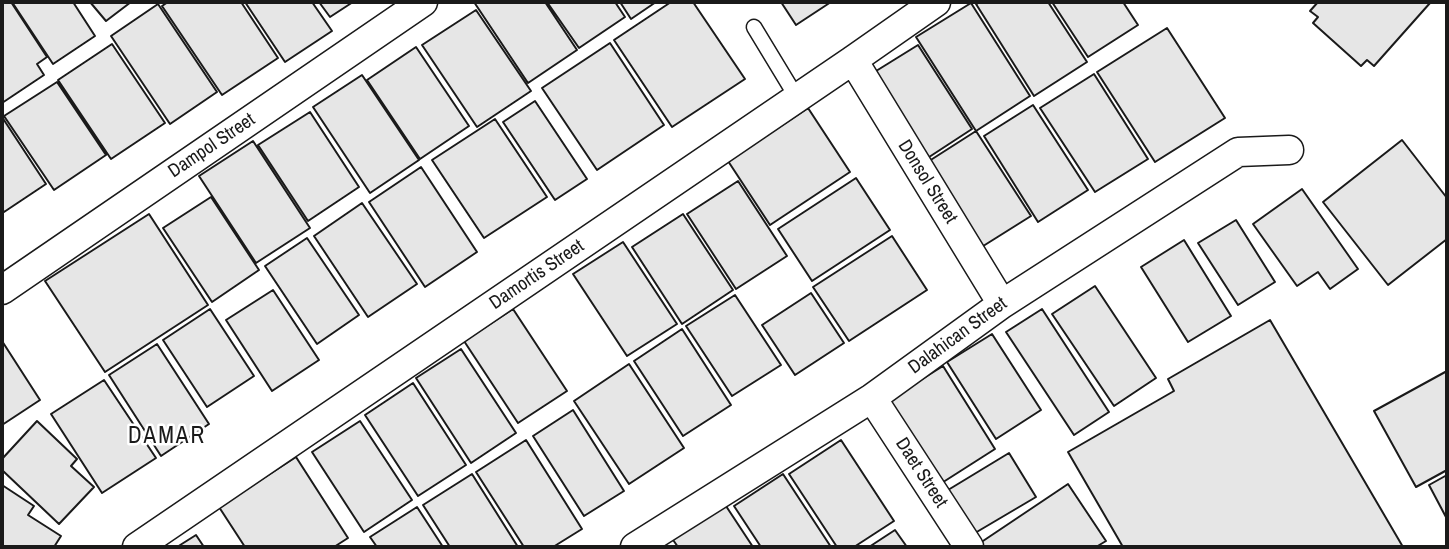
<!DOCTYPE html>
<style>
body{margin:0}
#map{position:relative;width:1449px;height:549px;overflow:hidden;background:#fff;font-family:"Archivo Narrow",sans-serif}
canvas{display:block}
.frame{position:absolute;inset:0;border:4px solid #1a1a1a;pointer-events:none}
</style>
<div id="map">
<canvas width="1449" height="549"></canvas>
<div class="frame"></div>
</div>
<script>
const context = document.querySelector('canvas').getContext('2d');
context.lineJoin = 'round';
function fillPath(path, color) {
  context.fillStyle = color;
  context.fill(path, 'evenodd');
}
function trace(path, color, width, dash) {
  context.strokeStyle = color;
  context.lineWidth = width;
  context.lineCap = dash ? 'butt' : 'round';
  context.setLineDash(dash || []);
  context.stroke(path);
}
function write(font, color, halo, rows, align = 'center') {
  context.font = font + ' "Archivo Narrow",sans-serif';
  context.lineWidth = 5;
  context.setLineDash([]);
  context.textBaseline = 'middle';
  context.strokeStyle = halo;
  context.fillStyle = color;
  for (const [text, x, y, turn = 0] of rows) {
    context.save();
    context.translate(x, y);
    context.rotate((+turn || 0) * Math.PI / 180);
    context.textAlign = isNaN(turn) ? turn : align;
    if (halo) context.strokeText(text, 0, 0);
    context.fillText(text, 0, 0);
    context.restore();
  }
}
const building = new Path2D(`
 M2 2H11L47 57 37 64 44 75 2 103Z
 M12 2H73L95 36 53 64Z
 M90 2H131L106 21Z
 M168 2H241L278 58 222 95 162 6Z
 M245 2H312L332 31 285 62Z
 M319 2H353L330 17Z
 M474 2H545L577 50 528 83Z
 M547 2H615L625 17 579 48Z
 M620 2H656L631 19Z
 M671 2H693L745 79 672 127 614 40Z
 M781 2H831L796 25Z
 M980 2H1048L1087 62 1034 96 976 4Z
 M1052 2H1123L1138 25 1088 57Z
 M1318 2H1428L1430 3 1374 66 1367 60 1361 66 1313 23 1318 17 1310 11Z
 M971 3 1030 96 976 131 916 37Z
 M158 4 217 92 170 124 111 36Z
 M476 10 531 91 477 127 422 45Z
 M1167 28 1225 118 1155 162 1097 72Z
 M610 43 664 125 597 170 542 88Z
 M112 44 165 123 111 159 58 80Z
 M918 45 972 129 923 161 868 76Z
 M416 47 469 126 420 159 367 80Z
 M1094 74 1148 159 1095 192 1040 108Z
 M362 75 419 160 370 193 313 107Z
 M57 82 106 155 54 190 4 116Z
 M535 101 587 179 555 200 503 122Z
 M1033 105 1088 190 1038 222 984 136Z
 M808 108 850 172 770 225 728 161Z
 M310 112 359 187 308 221 258 145Z
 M2 117 46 184 4 212 2 209Z
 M495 119 547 197 484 238 432 160Z
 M976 131 1031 216 980 248 926 163Z
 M1402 140 1447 198V239L1388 285 1323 202Z
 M253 141 310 228 256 263 199 176Z
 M421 167 477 252 425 287 369 202Z
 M856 178 890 230 812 281 778 229Z
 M738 181 787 256 736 289 687 214Z
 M1302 189 1358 269 1330 289 1318 272 1297 286 1253 224Z
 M211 197 259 270 212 302 163 228Z
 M362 203 417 284 368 317 314 236Z
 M149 214 208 305 105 372 45 281Z
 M683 214 733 290 682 324 632 247Z
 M1236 220 1275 282 1238 305 1198 243Z
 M892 236 927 290 849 341 813 287Z
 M307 238 359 315 317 344 265 266Z
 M1184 240 1231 316 1188 342 1141 267Z
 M623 242 677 324 627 356 573 274Z
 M1095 286 1156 378 1114 406 1052 314Z
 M273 290 319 360 272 391 226 320Z
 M811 293 844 343 795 375 762 325Z
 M735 295 781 365 732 396 686 326Z
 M210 309 254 376 207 407 163 340Z
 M513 309 567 391 518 423 464 341Z
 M1042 309 1109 412 1074 435 1006 332Z
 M1270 320 1403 547H1123L1068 452 1174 391 1168 379Z
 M682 329 731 405 683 436 634 361Z
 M992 334 1041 410 996 439 947 362Z
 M2 341 40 400 2 425Z
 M157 344 209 424 161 456 109 375Z
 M461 349 516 433 471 463 416 378Z
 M629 364 684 448 629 484 574 401Z
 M943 366 995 449 937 486 884 403Z
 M1447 371V470L1416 487 1374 411Z
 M104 380 156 458 102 493 51 414Z
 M413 383 466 465 418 496 365 415Z
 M573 410 624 491 584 516 533 436Z
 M37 421 77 459 71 466 94 487 59 524 2 470V459Z
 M360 421 412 500 364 532 312 452Z
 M526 440 582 529 553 547H524L476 472Z
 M841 440 894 521 854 547H837L789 474Z
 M1009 453 1036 497 975 533 948 490Z
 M296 457 348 538 334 547H245L219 507Z
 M472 474 518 547H450L423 505Z
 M783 474 831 547H761L734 506Z
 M1447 475V519L1429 485Z
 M1068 484 1106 541 1096 547H979L977 545Z
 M2 485 34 506 28 515 61 536 54 547H2Z
 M724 503 753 547H678L671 537Z
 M417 507 443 547H377L370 537Z
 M895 530 907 547H869Z
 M196 535 204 547H177Z`);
fillPath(building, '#e6e6e6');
trace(building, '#1a1a1a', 2);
const service = new Path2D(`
 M754 27 797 98`);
const minor = new Path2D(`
 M853 60 1002 304
 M2 290 423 2
 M872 398 969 547
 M137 547 853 60 936 2
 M635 547 872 398 1002 304 1238 152 1289 150`);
trace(service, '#1a1a1a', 17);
trace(minor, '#1a1a1a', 31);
trace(service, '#fff', 14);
trace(minor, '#fff', 28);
write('19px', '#1a1a1a', '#fff', [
 ["Dampol Street",212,146,-34],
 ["Donsol Street",927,182,58],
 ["Damortis Street",537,275,-34],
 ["Dalahican Street",958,336,-36],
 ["Daet Street",921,473,57]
]);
context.letterSpacing = '2px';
write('23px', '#1a1a1a', '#fff', [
 ["DAMAR",167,437]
]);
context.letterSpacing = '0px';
</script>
